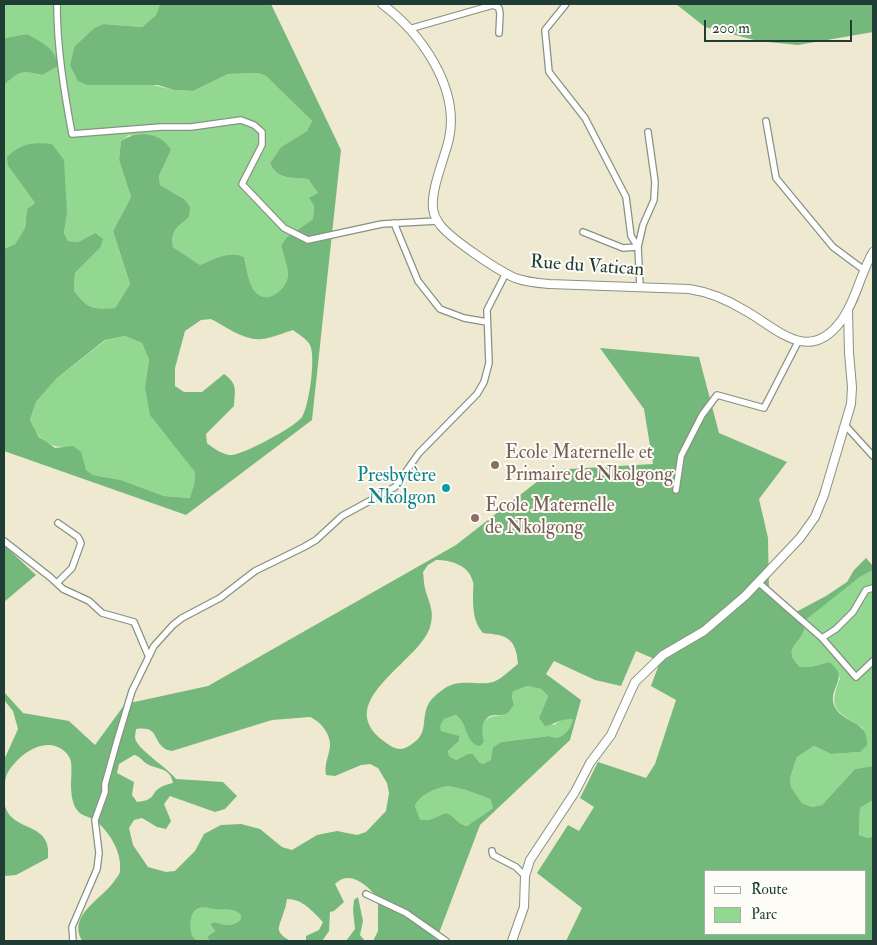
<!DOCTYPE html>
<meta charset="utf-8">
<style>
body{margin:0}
#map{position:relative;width:877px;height:945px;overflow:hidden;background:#eee9d0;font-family:"IM FELL Double Pica",serif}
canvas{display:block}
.frame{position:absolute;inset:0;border:5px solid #1f3d34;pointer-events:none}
.legend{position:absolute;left:704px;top:870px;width:162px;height:65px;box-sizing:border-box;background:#fdfcf7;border:1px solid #a4b0a9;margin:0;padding:6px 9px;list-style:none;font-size:15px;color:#1f3d34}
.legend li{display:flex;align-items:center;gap:10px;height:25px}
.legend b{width:25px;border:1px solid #a4b0a9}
.scale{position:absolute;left:704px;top:20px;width:148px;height:22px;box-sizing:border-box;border:2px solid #1f3d34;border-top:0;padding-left:6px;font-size:15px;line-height:18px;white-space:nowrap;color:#1f3d34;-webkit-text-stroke:4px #fdfcf7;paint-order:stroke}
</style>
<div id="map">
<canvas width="877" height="945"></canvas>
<div class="frame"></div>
<ul class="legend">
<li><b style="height:6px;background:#fff"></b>Route</li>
<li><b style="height:14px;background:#92d891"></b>Parc</li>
</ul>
<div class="scale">200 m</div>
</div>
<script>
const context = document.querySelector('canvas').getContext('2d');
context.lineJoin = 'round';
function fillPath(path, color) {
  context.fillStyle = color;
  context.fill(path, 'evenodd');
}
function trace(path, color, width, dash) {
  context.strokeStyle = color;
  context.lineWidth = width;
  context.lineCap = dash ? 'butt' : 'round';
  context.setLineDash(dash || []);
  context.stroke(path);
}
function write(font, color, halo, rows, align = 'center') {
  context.font = font + ' "IM FELL Double Pica",serif';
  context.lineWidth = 4;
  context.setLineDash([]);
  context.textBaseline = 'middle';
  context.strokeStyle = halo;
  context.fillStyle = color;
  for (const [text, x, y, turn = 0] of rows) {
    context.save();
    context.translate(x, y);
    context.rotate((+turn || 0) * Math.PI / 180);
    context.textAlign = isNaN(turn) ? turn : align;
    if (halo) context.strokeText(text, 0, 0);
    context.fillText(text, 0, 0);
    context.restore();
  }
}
fillPath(new Path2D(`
 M4 4H160L156 15 142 27 103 24 94 28 74 47 70 65 174 90 193 91 228 74 258 73 266 76 312 121 307 131 281 147 270 163C277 180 291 177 308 179L318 193 314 205 313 219 286 238 281 246C283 254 287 264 288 273 289 286 270 306 256 294 248 286 247 268 244 257 228 250 216 259 200 265L173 247C170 230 178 227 189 217L184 199 160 185 159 176 171 150 129 135 121 141 119 160 131 197 113 231 130 284 115 308C91 309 90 310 74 291L75 273 100 248 95 233 78 242 68 241 64 233 67 213 8 166 35 203 27 209 25 228 15 244 4 249V85C20 71 21 70 42 75L27 34 4 38Z
 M125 336 142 343 149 360 145 387 195 472 194 485 191 498 164 496 121 480 93 475 86 470 73 447C46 448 42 443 30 420L36 402 57 378 106 340Z
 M873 570V766L855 769 822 805 812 807 802 803 791 787 790 778 797 757 814 746 831 754 860 752 863 728C837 711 827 711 840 678L829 662 811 667H800C781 648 800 645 804 630 805 627 804 624 803 621L860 577Z
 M527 686 541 689 548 696 539 718 554 725 563 719H573C570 729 567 734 557 738L549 736 501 742 493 747 492 760 483 764 479 762 473 754H469L456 760 449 756 448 751 459 741 441 731 439 726 444 719 456 715 460 718 472 742H483C479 721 484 716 504 715L514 705 512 695 513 690Z
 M448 786 466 790 490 799 493 808 467 826C455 823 456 816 446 813L429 820H419L415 806C419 795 436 788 448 786Z
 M873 800V836L869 838 859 835 860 808Z
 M204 907C216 910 231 905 241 915V919C232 928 225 925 214 922L210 924 215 931 207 937 210 941H197C195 939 193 937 191 934 187 923 192 908 204 907Z`), '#92d891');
fillPath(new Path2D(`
 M160 4H271L341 150 312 420 186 515 4 451V249L15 244 25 228 27 209 35 203 8 166 7 157C21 143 33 142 52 144L64 160 67 213 64 233 68 241 78 242 95 233 103 239 100 248 75 273 74 291C90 310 91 309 115 308L130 284 113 231 131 197 119 160 121 141C137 130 161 132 171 150L159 176 160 185 184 199 190 207 189 217C178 227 170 230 173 247L200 265C215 259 229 250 244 257 247 268 248 286 257 294 270 305 289 286 288 273 287 264 283 254 281 246L286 238 313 219 314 205 309 198 318 193 308 179C291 177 277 180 270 163L281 147 307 131 312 121 266 76 258 73 228 74 193 91 174 90 158 85H87L78 81 70 65 74 47 94 28 103 24 142 27 156 15ZM211 319C227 327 244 341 262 339 272 338 283 333 293 330 298 334 307 339 310 345 316 357 309 406 302 417 295 427 243 455 231 455 223 455 213 448 207 443L206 434 234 406C235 390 238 384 224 374L202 392H184L175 386V368L185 331 201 320ZM125 336 142 343 149 360 145 387 150 415 195 472 194 485 190 498 164 496 121 480 93 475 86 470 81 452 73 446 55 448 39 437 30 420 36 402 57 378 105 340Z
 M676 4H873V32L798 45 758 41 705 27Z
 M27 34C42 43 56 48 58 66L42 75C21 70 20 71 4 85V38Z
 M600 348 699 357 719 433 787 462 759 499 768 538 769 594 794 613 826 596 847 582 854 570 866 558 873 566V570L860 577 804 621C804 624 805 627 804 630 800 645 781 648 800 667H811L829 662C851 678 828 687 834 705 841 724 869 719 867 745L860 752 831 754 814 746 797 757 790 778 791 787 802 803 812 807 822 805 855 769 873 766V800L860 808 859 835 869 838 873 836V941H566L582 908 537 873 568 825 579 831 594 807 580 798 598 762 646 778 655 764 676 700 651 686 662 656 657 660 636 651 621 686 595 680 554 661 546 674 581 700 570 740 480 825 436 941H373L378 931V898C367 886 351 869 335 884L344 902 334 911 330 912 329 931 322 941 306 940V936L319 930 323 922C312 911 303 899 287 899 286 903 286 907 284 911 280 927 272 931 291 941H210L207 937 215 931 210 924 214 922C225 925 232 928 241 919V915C233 907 225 910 215 909 210 909 205 906 200 908 191 910 189 924 191 931 191 935 194 938 197 941H82C67 914 102 900 115 880 117 877 120 874 120 871 122 852 110 833 96 821 90 816 82 817 77 810 72 804 71 792 71 785 71 778 72 769 71 762 70 757 67 753 63 750 43 735 16 757 7 774 5 779 4 787 4 793 1 837 53 816 48 858L16 875 4 876V760L18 729 13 711 4 700V692L23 713 69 721 95 745 125 704 208 686 456 545 552 470 653 464 644 409ZM436 560C451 560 469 565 473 582 474 585 473 590 473 593 473 608 473 622 483 633 507 635 516 638 518 664 511 669 502 679 493 682 480 686 460 678 445 688 438 693 430 699 427 707 421 724 429 734 409 746 400 752 393 748 385 742 329 702 420 662 430 627 434 613 431 608 427 595 424 588 424 580 423 572L428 565ZM527 686 541 689 548 696 539 718 545 726C555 724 562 718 573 719 570 729 567 734 557 738L549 736 501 742 493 747 491 760 483 764 479 762 473 754H468L456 760 449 756 448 751 459 741V736L441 731 440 726 444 719 456 715C467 722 466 745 480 746L484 742C482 733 480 721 490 716 494 714 501 716 506 714 509 712 511 708 514 705L512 696 513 691ZM310 717C320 721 331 734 330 746 329 756 324 764 326 775L335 776 361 765 370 764 378 768 387 783 389 793 386 811 366 832 357 835 337 831 317 835 292 850 282 847 260 829 241 824 221 825 204 834 195 851 175 871 166 872 148 867 133 845 129 828 134 820 142 818 157 827 166 829 171 821 164 804 170 796 215 812 225 809 237 796 223 782 176 779C168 768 135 748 135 737 135 734 136 732 136 729 159 726 152 739 164 748 166 750 169 750 172 751L272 720ZM134 755C140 756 142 761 147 764 158 770 170 767 173 783 169 784 164 785 161 787 150 793 157 800 137 802L132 795 134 782 117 773 119 764ZM448 786 466 790 490 799 493 808 467 826C455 823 456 816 446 813L429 820H420L415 806C419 795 436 788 448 786ZM706 871H866V934H706Z
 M4 545 36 575 4 602Z
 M358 897 363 921 360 935 365 941H346L355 929 353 910 354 900Z`), '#75b87b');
const minor = new Path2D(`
 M57 4C57 48 64 91 72 134L161 127H191L241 120 254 125 262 132V145L242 184 284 228 308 240 382 224 437 221
 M566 4 545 30 549 72 585 118 626 197 631 236 638 247
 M409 29 493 5 499 8 500 14 499 33
 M766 121 776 178 833 247 864 270
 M394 223 418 281 440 309 464 318 487 322
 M583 232 623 248 638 247
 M640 287 638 247 643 225 654 200 655 182 648 132
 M845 425 873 456
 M676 490 681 456 702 415 717 395 764 408 798 342
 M4 541 50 577 63 589 89 601 102 613 134 622 148 655
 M758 582 822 638 856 677 873 661
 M57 583 72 568 81 543 78 537 58 523
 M822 638 836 629 853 612 866 590 873 588
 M492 851 493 855 516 867 525 876
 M366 894 406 913 446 941
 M73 941 72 927 97 869 99 853 95 820 105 792V784L117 741 132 691 154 646 173 625 182 618 220 598 255 571 304 547 316 540 342 516 395 487 419 453 477 394 484 382 489 363 487 310 506 273`);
const tertiary = new Path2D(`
 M382 4C421 33 460 88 449 139 444 160 431 188 433 209 434 215 437 221 441 226 454 241 497 270 515 278 526 282 537 283 549 284L689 289C710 292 728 300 746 311 779 330 809 364 841 321 856 301 860 274 873 252
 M512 941 524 907 525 876 530 860 575 792 590 763 611 735 635 682 663 655 704 631 745 596 800 538 815 517 824 495 851 404 852 387 849 353 848 311`);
trace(minor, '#869382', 8);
trace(tertiary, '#869382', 10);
trace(minor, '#fff', 5.5);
trace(tertiary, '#fff', 8);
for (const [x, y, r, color] of [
 [495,465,5,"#8d6e63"],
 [446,488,5,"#0f9aa8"],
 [475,518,5,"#8d6e63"]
]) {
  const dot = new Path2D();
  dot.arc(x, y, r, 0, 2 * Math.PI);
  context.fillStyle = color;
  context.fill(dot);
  trace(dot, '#fdfcf7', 2);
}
write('19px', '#1f3d34', '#fdfcf7', [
 ["Rue du Vatican",587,267,4]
]);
write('19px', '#785e54', '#fdfcf7', [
 ["Ecole Maternelle et",505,454],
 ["Primaire de Nkolgong",505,476],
 ["Ecole Maternelle",485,507],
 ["de Nkolgong",485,529]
], 'left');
write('19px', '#0d838f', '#fdfcf7', [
 ["Presbytère",436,477],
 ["Nkolgon",436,499]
], 'right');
</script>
